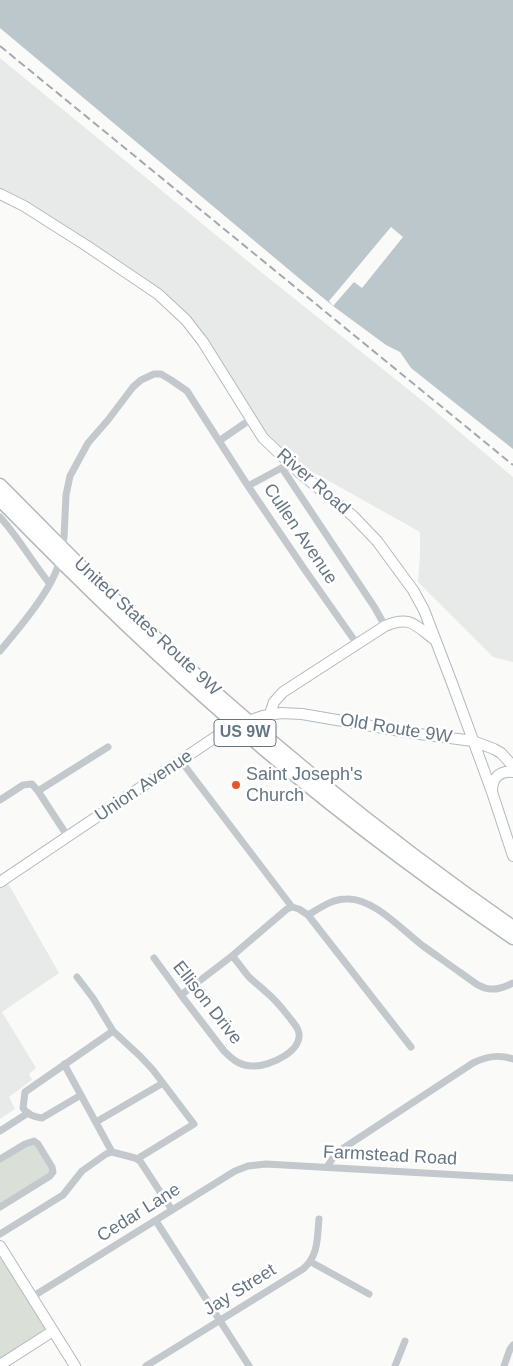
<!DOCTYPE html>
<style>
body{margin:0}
canvas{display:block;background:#fafaf8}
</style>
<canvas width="513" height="1366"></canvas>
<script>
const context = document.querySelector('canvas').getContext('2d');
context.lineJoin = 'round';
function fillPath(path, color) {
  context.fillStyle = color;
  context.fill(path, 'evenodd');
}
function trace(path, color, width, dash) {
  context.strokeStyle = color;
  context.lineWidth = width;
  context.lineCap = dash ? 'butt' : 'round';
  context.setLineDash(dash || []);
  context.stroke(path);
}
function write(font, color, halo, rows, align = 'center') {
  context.font = font + ' Arial,sans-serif';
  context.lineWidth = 5;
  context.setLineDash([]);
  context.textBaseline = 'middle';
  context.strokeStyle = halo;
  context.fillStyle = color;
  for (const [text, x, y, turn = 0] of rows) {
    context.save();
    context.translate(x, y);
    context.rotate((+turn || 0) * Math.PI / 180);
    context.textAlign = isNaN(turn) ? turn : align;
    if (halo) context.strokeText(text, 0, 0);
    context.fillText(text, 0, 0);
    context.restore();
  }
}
fillPath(new Path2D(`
 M0 58 261 272 424 402 513 477V662L493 657 418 582 420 554V532L320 476 290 462 251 419 186 320 158 294 0 195Z
 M5 878 59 973 2 1012 36 1068 29 1074 32 1080 9 1097 15 1109 0 1119V882Z`), '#e8e9e9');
fillPath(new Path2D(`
 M34 1141 53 1172 0 1207V1159Z
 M0 1246 53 1331 0 1365Z`), '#dadfd7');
fillPath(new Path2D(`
 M0 0H513V449L411 368 400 352 386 345 333 306 300 279 0 28Z`), '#bbc7cb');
fillPath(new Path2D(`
 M391 227 403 237 362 288 354 282 333 306 329 301Z`), '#fafaf8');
const secondary = new Path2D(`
 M0 194 24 206 87 246 158 294 186 320 203 342 263 438 300 473 353 516 377 541 413 590 424 610 452 683 492 792 513 856
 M270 714 274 702 283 692 385 626C410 615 415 625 435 640
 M492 791C492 778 500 770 513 772
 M0 882 223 732 242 723 263 716 281 713 302 714 412 733 473 741 494 749 501 753 513 766
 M0 1246 75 1366
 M0 1365 53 1331`);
const highway = new Path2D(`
 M0 485C43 528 85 572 129 613 249 727 377 833 513 927
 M0 500C76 578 153 653 235 724 322 801 417 872 513 938`);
trace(secondary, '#b3babf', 12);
trace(highway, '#b4b9bd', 15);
trace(new Path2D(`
 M219 441 251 419
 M282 468 375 608 385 626
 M248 486 285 466
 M0 517C19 538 32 562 50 584
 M62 548 64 537 66 495 70 476 88 443 108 420 133 387 141 380 154 374H161L171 380 187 391 248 486 305 570 357 644
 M0 651C19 628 54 588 60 559
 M181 761 292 907 299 909 308 915 411 1047
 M38 791 108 747
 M0 800 23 785 32 784 38 791 68 837
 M308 915C320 908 332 899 346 899 373 897 403 931 423 946 436 955 448 964 461 973 470 979 480 989 491 989 499 990 506 986 513 983
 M154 958 181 995 224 1051C233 1060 240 1066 253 1066 269 1067 306 1050 298 1030 296 1025 292 1021 289 1017 282 1008 275 999 266 992 261 987 254 982 249 977 243 970 238 962 232 956
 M77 977 93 998 113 1031 141 1057 153 1070 194 1124 137 1159
 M181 995 232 956 287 909 292 907
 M64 1064 112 1152
 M81 1095 42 1118C34 1117 27 1114 23 1108L25 1092 113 1031
 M96 1122 163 1083
 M0 1131 28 1113
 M0 1159 25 1144 34 1141 38 1144 52 1167 53 1172 50 1176 0 1207
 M327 1167 337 1152 342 1149 473 1063C487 1056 499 1054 513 1059
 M156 1221 249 1366
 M0 1234 63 1195 82 1171 106 1154 112 1152 135 1158 140 1161 172 1210
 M311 1262 369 1294
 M32 1297 235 1171 248 1166 266 1164 513 1178
 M146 1366 303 1269C319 1255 317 1238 319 1219
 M395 1366 405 1341
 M504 1366 510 1349 513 1345`), '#c3c8cc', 7);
trace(secondary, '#fff', 10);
trace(highway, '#fff', 12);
trace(new Path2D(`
 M0 46 513 465`), '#a2aab0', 2, [8, 4]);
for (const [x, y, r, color] of [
 [236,785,5,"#e4572e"]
]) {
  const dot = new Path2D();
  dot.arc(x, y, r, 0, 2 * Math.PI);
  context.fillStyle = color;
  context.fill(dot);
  trace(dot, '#fff', 2);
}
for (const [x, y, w] of [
 [245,733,62]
]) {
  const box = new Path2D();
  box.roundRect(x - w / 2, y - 13.5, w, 27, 4);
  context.fillStyle = '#fff';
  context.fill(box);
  trace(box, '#657683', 1);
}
write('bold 16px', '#657683', null, [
 ["US 9W",245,733]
]);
write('18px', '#657683', '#fff', [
 ["River Road",313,482,41],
 ["Cullen Avenue",300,534,56],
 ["United States Route 9W",147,627,43],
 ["Old Route 9W",396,729,9],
 ["Union Avenue",144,786,-34],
 ["Ellison Drive",207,1003,52],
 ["Farmstead Road",390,1156,3],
 ["Cedar Lane",139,1213,-32],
 ["Jay Street",240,1290,-32]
]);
write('18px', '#657683', '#fff', [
 ["Saint Joseph's",246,775],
 ["Church",246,796]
], 'left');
</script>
